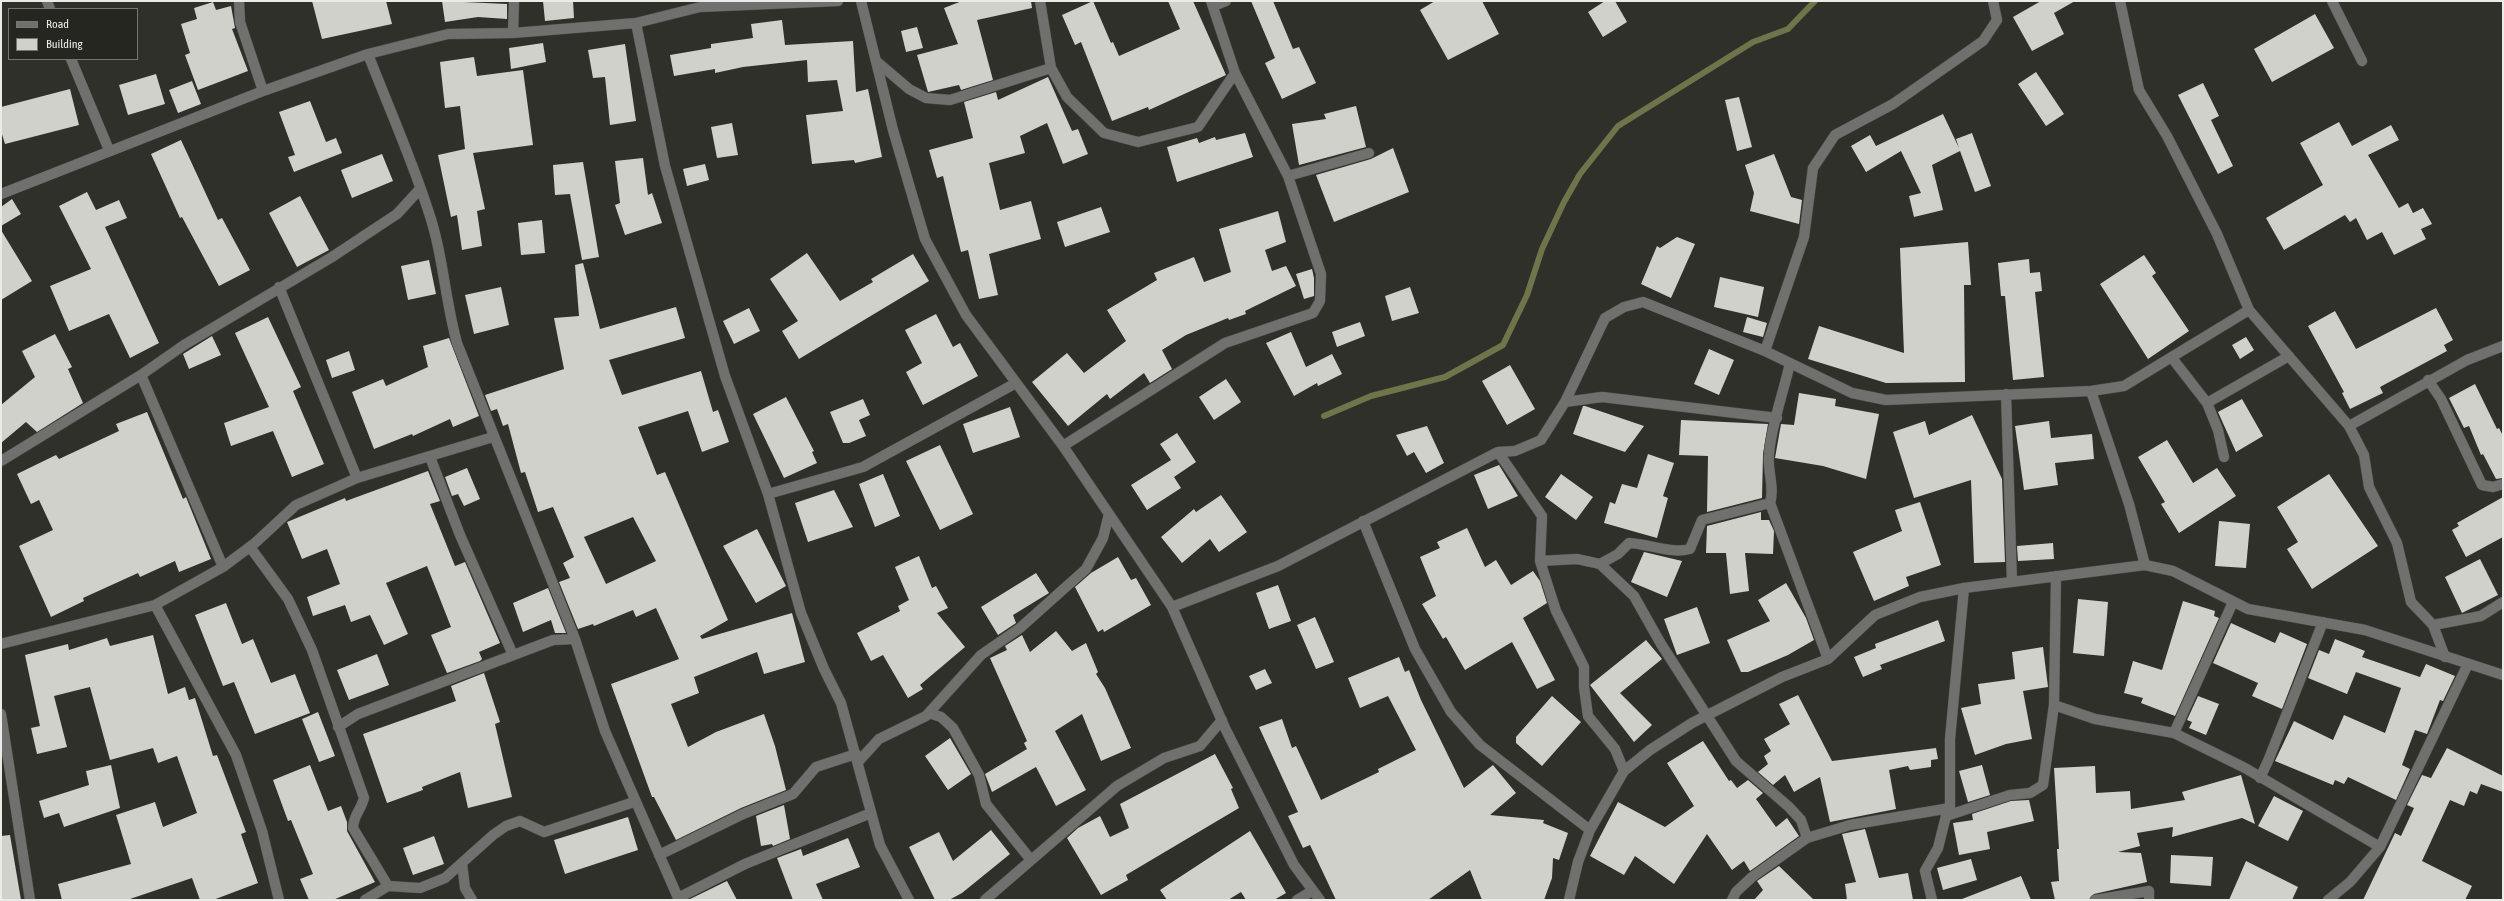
<!DOCTYPE html>
<style>
body{margin:0}
#map{position:relative;width:2504px;height:901px;overflow:hidden;background:#30302a;font-family:"Asap Condensed",sans-serif}
canvas{display:block}
.frame{position:absolute;inset:0;border:2px solid #ebece8;pointer-events:none}
.legend{position:absolute;left:8px;top:8px;width:130px;height:52px;box-sizing:border-box;background:#262621;border:1px solid #757571;margin:0;padding:5px 7px;list-style:none;font-size:12px;color:#ebece8}
.legend li{display:flex;align-items:center;gap:8px;height:20px}
.legend b{width:20px;border:1px solid #757571}
</style>
<div id="map">
<canvas width="2504" height="901"></canvas>
<div class="frame"></div>
<ul class="legend">
<li><b style="height:5px;background:#70716e"></b>Road</li>
<li><b style="height:11px;background:#d0d1ca"></b>Building</li>
</ul>
</div>
<script>
const context = document.querySelector('canvas').getContext('2d');
context.lineJoin = 'round';
function trace(path, color, width, dash) {
  context.strokeStyle = color;
  context.lineWidth = width;
  context.lineCap = dash ? 'butt' : 'round';
  context.setLineDash(dash || []);
  context.stroke(path);
}
function fillPath(path, color) {
  context.fillStyle = color;
  context.fill(path, 'evenodd');
}
trace(new Path2D(`
 M1324 416 1371 396 1445 377 1503 345 1527 295 1542 249 1564 202 1580 174 1618 126 1753 42 1788 29 1815 1`), '#70744b', 6);
fillPath(new Path2D(`
 M312 1H386L392 24 322 39Z
 M442 1 507 4V19L478 17 445 22Z
 M543 1H573L574 18 545 21Z
 M962 1H1031L1032 8 977 20 993 80 961 90 959 85 928 92 917 55 958 44 944 8Z
 M1093 1 1111 43 1113 42 1119 56 1180 29 1168 1H1193L1226 75 1149 110 1148 107 1112 121 1081 42 1075 45 1062 15Z
 M1251 1H1273L1293 49 1299 47 1316 83 1282 99 1265 63 1275 58Z
 M1435 1H1482L1499 34 1448 60 1420 10Z
 M1605 1H1615L1627 22 1603 37 1588 12Z
 M2041 1H2075L2054 13 2064 34 2032 51 2013 17Z
 M213 2 216 10 231 6 235 28 232 29 248 71 198 90 185 55 190 53 181 24 197 19 194 8Z
 M2315 14 2334 48 2272 82 2254 49Z
 M782 20 785 45 853 41 856 92 868 89 882 157 855 163 854 160 812 164 806 115 843 111 837 80 808 82 807 60 743 67 715 73V69L674 76 670 55 711 48V44L753 38 751 24Z
 M917 27 923 48 906 52 901 31Z
 M543 43 546 62 511 69 509 48Z
 M625 44 636 121 610 125 605 77 593 78 588 50Z
 M474 57 477 76 523 70 533 145 473 153 485 209 477 211 482 246 462 250 457 215 451 217 438 155 465 149 460 106 445 108 440 62Z
 M2036 72 2064 114 2046 126 2018 84Z
 M156 74 165 104 128 115 119 85Z
 M1048 77 1072 131 1078 129 1088 154 1063 164 1047 123 1020 136 1025 153 989 163 1000 210 1031 201 1041 239 989 254 998 295 979 299 968 250 961 252 943 176 937 178 929 150 973 138 964 102 996 92 998 100Z
 M192 81 201 104 178 113 169 90Z
 M2203 83 2219 116 2211 120 2233 166 2218 174 2178 95Z
 M70 89 79 125 5 144 1 131V107Z
 M1739 97 1752 147 1737 151 1725 100Z
 M310 101 326 142 336 138 342 153 294 172 288 157 295 155 279 112Z
 M1356 106 1366 147 1299 165 1292 124 1326 119 1324 114Z
 M1943 114 1959 148 1956 139 1972 133 1991 186 1975 192 1960 151 1932 165 1943 210 1914 217 1909 196 1921 193 1901 151 1866 172 1851 146 1870 135 1876 146Z
 M2339 122 2352 146 2391 125 2399 140 2368 155 2399 208 2408 203 2413 213 2423 208 2432 224 2421 229 2426 239 2394 255 2382 232 2367 240 2356 218 2350 222 2345 215 2284 250 2266 218 2323 185 2300 143Z
 M732 123 738 155 717 158 711 127Z
 M1245 133 1253 157 1177 182 1167 147 1197 138 1199 143 1215 137 1216 140Z
 M181 140 218 220 222 218 250 270 219 286 182 217 180 218 151 154Z
 M1393 148 1409 192 1334 222 1316 175 1371 159Z
 M382 154 393 181 352 198 341 170Z
 M1774 154 1791 197 1802 200 1799 224 1750 211 1754 193 1745 165Z
 M643 158 648 195 652 193 662 223 625 235 615 205 620 203 615 161Z
 M583 162 599 257 582 260 570 194 555 195 553 165Z
 M705 164 709 180 687 186 683 169Z
 M87 192 96 210 119 200 127 218 105 227 159 343 130 358 109 314 69 331 50 286 91 269 59 206Z
 M300 196 329 250 297 267 269 213Z
 M12 199 21 214 1 226V207Z
 M1101 207 1110 232 1065 247 1057 222Z
 M1278 211 1286 242 1265 250 1272 271 1286 266 1296 286 1245 311 1246 314 1229 320 1228 318 1186 335 1162 350 1172 369 1150 383 1144 373 1110 399 1107 394 1068 426 1032 382 1067 353 1084 373 1126 341 1107 310 1157 280 1154 273 1194 257 1204 282 1231 272 1219 229Z
 M542 220 545 253 521 255 518 223Z
 M1 230 32 281 1 300Z
 M1677 237 1695 244 1671 298 1641 284 1657 246 1660 248Z
 M1968 242 1971 285H1964L1965 382 1886 383 1808 359 1819 326 1904 353 1900 248Z
 M807 253 840 301 873 282 871 279 913 254 929 281 799 359 782 331 798 321 770 279Z
 M2144 255 2156 273 2152 276 2189 331 2148 359 2100 284Z
 M2029 259 2030 273 2040 272 2042 291 2035 292 2044 377 2013 380 2005 296H2001L1998 263Z
 M429 260 436 294 408 300 401 266Z
 M583 263 600 329 676 307 685 338 609 360 622 395 701 371 713 412 718 410 729 442 702 452 688 411 638 427 657 475 665 472 728 620 700 636 702 639 792 613 805 662 764 674 757 652 694 677 699 693 671 704 688 747 716 732 764 714 775 746 786 790 741 808 676 840 654 797H652L611 684 679 659 656 608 636 617 633 610 594 626 593 624 578 629 559 582 570 578 563 563 574 557 553 507 538 512 525 472 521 473 508 424 503 426 497 409 491 411 485 395 564 369 554 318 579 316 575 265ZM633 517 656 561 606 584 584 537Z
 M1312 269 1314 278V296L1304 299 1296 274Z
 M1720 277 1764 287 1758 317 1714 307Z
 M501 287 509 325 474 334 465 295Z
 M1410 287 1419 313 1392 321 1385 296Z
 M749 308 760 331 734 344 723 321Z
 M2436 308 2453 340 2444 345 2447 351 2380 387 2383 393 2350 409 2342 393 2344 392 2308 326 2335 311 2356 349Z
 M936 314 953 347 960 343 978 376 923 405 906 372 922 363 905 330Z
 M268 317 301 387 293 391 324 464 292 477 273 431 231 446 224 423 269 407 235 333Z
 M1747 317 1767 323 1763 337 1743 332Z
 M1360 322 1365 336 1337 347 1332 332Z
 M1291 332 1306 367 1332 354 1342 374 1318 386 1317 383 1294 396 1266 343Z
 M55 334 72 367 68 369 83 403 37 432 26 422 1 443V405L35 377 22 351Z
 M212 336 221 355 189 369 183 354Z
 M2246 337 2254 350 2240 359 2232 345Z
 M449 338 479 416 453 427 450 419 413 436 412 434 374 449 352 392 383 379 386 386 428 367 423 346Z
 M1709 349 1734 360 1719 395 1694 384Z
 M349 351 355 370 332 378 326 360Z
 M1510 365 1535 409 1507 425 1482 381Z
 M1226 379 1241 402 1214 420 1199 397Z
 M2475 384 2497 429 2499 428 2503 436V478L2496 479 2483 454 2481 455 2469 426 2464 428 2449 398Z
 M1799 393 1836 399 1835 406 1879 414 1866 479 1823 466 1775 458 1781 424 1794 425Z
 M786 397 814 451 812 452 817 463 784 478 753 414Z
 M863 399 870 415 859 420 866 436 849 443H843L830 412Z
 M2242 399 2263 436 2236 452 2218 412Z
 M1583 406H1585L1644 426 1625 452 1573 434Z
 M1010 407 1020 437 973 453 963 424Z
 M147 412 183 499 186 497 211 559 179 572 175 561 140 577 138 573 83 598 84 601 51 617 19 546 53 530 39 500 31 504 17 474 56 455 59 459 119 431 116 424Z
 M1972 415 2002 479 2005 562 1974 563 1971 480 1914 498 1893 432 1925 421 1929 435Z
 M1681 420 1768 424 1763 454 1762 498 1707 512 1708 456 1679 455Z
 M2049 421 2051 438 2092 434 2094 459 2055 463 2058 485 2024 490 2015 426Z
 M1427 426 1444 463 1426 473 1414 452 1407 456 1396 435Z
 M1177 433 1196 462 1174 477 1181 488 1147 510 1131 485 1171 460 1160 444Z
 M2167 440 2193 483 2217 468 2236 496 2179 533 2161 504 2165 502 2138 457Z
 M940 445 973 514 940 530 906 461Z
 M1648 454 1674 463 1663 496 1668 498 1657 538 1604 523 1610 502 1615 504 1622 484 1637 488Z
 M1499 465 1518 496 1488 509 1474 475Z
 M467 468 480 499 464 506 458 494 452 496 445 477Z
 M428 471 440 501 430 504 455 566 465 562 500 643 479 652 482 659 480 661 447 673 431 635 451 627 427 566 386 583 408 634 384 645 370 615 351 622 345 605 313 616 307 597 340 584 327 549 302 559 287 522 345 498 346 501Z
 M883 474 900 516 875 527 859 484Z
 M1561 474 1593 497 1576 520 1545 497Z
 M2329 474 2378 546 2312 589 2287 549 2298 542 2277 507Z
 M834 490 853 527 808 542 795 503Z
 M1221 495 1247 532 1219 552 1210 539 1182 563 1161 537 1194 509 1196 512Z
 M2503 497V537L2466 557 2452 530 2459 526 2457 523Z
 M1920 502 1941 565 1906 577 1909 586 1874 601 1853 552 1902 531 1895 510Z
 M1761 512V520H1769L1774 531 1773 554 1745 553 1749 591 1730 594 1726 553H1706L1707 526Z
 M2219 521 2250 524 2246 568 2215 566Z
 M1467 528 1485 567 1496 560 1511 585 1533 571 1540 581 1547 603 1523 618 1555 680 1537 689 1512 642 1465 670 1446 637 1443 639 1422 604 1436 596 1420 557 1440 548 1437 542Z
 M757 529 786 586 756 603 723 546Z
 M2053 543 2054 559 2018 561 2017 546Z
 M1644 552 1682 561 1667 597 1631 582Z
 M919 556 932 588 936 586 948 608 937 613 965 647 920 685 923 689 908 698 883 655 871 661 857 633 900 611 898 606 909 600 895 567Z
 M1118 557 1131 580 1136 578 1151 605 1104 632 1103 629 1098 632 1075 587 1091 573Z
 M2480 559 2498 595 2462 613 2445 577Z
 M1036 573 1049 593 1013 615 1016 623 998 635 981 607Z
 M1786 583 1806 618 1814 640 1788 655 1748 672H1741L1727 640 1770 621 1758 600Z
 M1278 585 1291 621 1269 629 1256 593Z
 M548 588 566 633H555L551 620 523 632 513 603Z
 M2078 599 2108 602 2104 656 2073 653Z
 M2183 601 2215 611 2214 616 2219 618 2175 716 2141 703 2143 698 2124 693 2133 661 2162 670Z
 M226 603 242 644 253 639 271 683 295 674 310 713 255 734 234 682 223 686 195 615Z
 M1697 607 1710 643 1677 655 1664 619Z
 M1315 617 1334 662 1316 669 1297 625Z
 M1938 620 1945 641 1880 665 1882 669 1863 677 1854 657 1876 648 1875 644Z
 M2231 623 2275 643 2280 632 2307 644 2282 709 2252 696 2258 683 2213 663Z
 M1056 631 1072 651 1086 643 1098 672 1096 674 1105 688 1131 748 1101 761 1082 714 1055 731 1086 790 1056 806 1036 767 992 792 985 774 1027 749 1024 743 1027 741 990 658 1007 650 1005 646 1022 635 1030 652Z
 M153 635 168 694 185 687 189 700 195 698 213 756 217 755 246 832 241 834 258 883 213 900H200L192 878 127 900H62L58 884 131 864 116 815 155 802 163 827 197 813 177 756 158 763 153 748 110 760 90 687 54 696 67 747 37 754 31 728 40 726 25 655 68 644 69 650 107 638 110 646Z
 M2335 639 2365 651 2362 657 2420 677 2426 664 2455 676 2443 701 2440 700 2427 734 2415 730 2402 765 2410 769 2396 800 2348 777 2344 784 2335 780 2333 785 2275 761 2294 721 2333 740 2344 715 2385 733 2401 688 2356 672 2347 694 2308 678 2319 650 2329 654Z
 M1646 640 1662 659 1620 693 1652 725 1634 742 1590 685Z
 M2043 647 2048 687 2023 691 2032 739 2006 744 1975 755 1961 708 1981 704 1978 684 2015 679 2012 652Z
 M377 654 389 685 349 700 337 670Z
 M1399 657 1405 672 1409 670 1421 700 1464 788 1493 765 1516 793 1490 815 1544 820 1543 823 1568 833 1559 860 1553 858 1552 878 1544 900H1482L1470 870 1428 900H1336L1310 845 1303 848 1288 816 1298 812 1259 727 1282 719 1292 748 1296 746 1321 800 1379 772 1378 769 1416 750 1388 696 1360 708 1348 678Z
 M1265 669 1272 683 1256 690 1249 676Z
 M484 673 500 722 495 724 512 797 468 808 460 772 422 787 423 790 387 803 363 734 456 701 451 686Z
 M1798 695 1832 761 1936 748 1938 759 1931 760V767L1910 770 1908 766 1889 770 1896 809 1830 822 1820 777 1794 792 1785 775 1773 785 1758 772 1768 764 1764 756 1771 751 1764 739 1790 724 1779 704Z
 M1552 696 1581 722 1542 766 1516 743V737Z
 M2198 696 2219 704 2206 735 2189 728 2192 722 2187 720Z
 M318 712 335 756 319 762 302 719Z
 M950 738 971 774 948 790 925 756Z
 M1703 741 1729 781 1731 780 1737 788 1748 780 1763 793 1756 799 1776 827 1787 818 1799 836 1750 871 1744 861 1732 870 1707 834 1674 884 1635 856 1624 875 1590 856 1618 802 1665 827 1694 806 1667 763Z
 M2447 748 2503 776V792L2481 784 2477 794 2470 791 2464 806 2450 800 2422 861 2472 886 2465 900H2363L2395 833 2401 836 2414 808 2407 805 2422 775 2431 778Z
 M1215 754 1233 788 1231 789 1239 808 1126 875 1128 880 1101 895 1067 838 1078 828 1100 816 1110 837 1129 828 1120 804Z
 M111 765 120 808 64 827 59 813 44 818 39 801 89 785 86 771Z
 M310 765 328 811 341 806 347 822V831L375 882 333 900H309L300 879 313 874 291 820 288 821 273 780Z
 M1982 765 1990 795 1968 802 1959 771Z
 M2095 766 2096 793 2130 791 2131 809 2185 800 2182 792 2241 775 2255 824 2242 818 2172 837 2173 827 2137 833 2140 846 2118 852 2141 853 2147 882 2094 894 2089 900H2055L2051 882 2059 881 2057 849H2059L2054 768Z
 M2274 796 2303 811 2288 841 2258 826Z
 M2029 800 2034 821 1987 832 1990 849 1959 855 1953 823 1973 820 1972 814 2011 801Z
 M784 805 790 839 773 846 772 844 761 846 756 816Z
 M628 817 638 850 565 874 554 840Z
 M1865 829 1879 878 1908 873 1913 900H1847L1845 884 1856 882 1842 834Z
 M991 830 1010 854 962 893 949 900H935L909 847 939 832 953 861Z
 M1250 831 1286 893 1274 900H1246L1241 892 1228 900H1167L1160 890Z
 M10 835 21 900H1V836Z
 M434 836 444 864 413 875 403 848Z
 M848 838 860 867 816 884 823 900H793L777 858 801 849 803 856Z
 M2171 855 2213 857 2211 886 2170 883Z
 M1971 859 1977 880 1943 890 1937 868Z
 M2246 861 2298 887 2292 900H2229Z
 M1779 866 1814 900H1754L1763 890 1757 881Z
 M2021 876 2031 900H1963L1962 899Z
 M727 881 737 900H688Z`), '#d0d1ca');
const minor = new Path2D(`
 M47 1 50 9
 M239 1 240 22 263 91
 M861 1 893 130 925 239 966 315 1063 446 1172 607 1225 728 1294 865 1320 900
 M1040 1 1051 68 1067 97 1104 133 1138 142 1198 127 1235 73
 M2120 1 2139 90 2167 136 2217 234 2249 310 2349 426 2364 455 2369 487 2397 543 2411 602 2433 625 2445 657
 M2332 1 2362 61
 M1214 6 1226 1
 M636 23 665 166 725 376 768 494 801 613 824 669 841 703 880 845 909 900
 M513 33 514 1
 M368 54C388 106 411 157 428 210 443 253 445 300 457 343L575 639 605 731 679 900
 M71 59 109 150
 M876 61 909 89 926 98 950 100 1051 68
 M1288 176 1369 153
 M1 194 263 91 368 54 448 34 513 33 636 23 700 7 838 1
 M279 287 357 478
 M1765 351 1804 237 1813 168 1835 135 1893 104 1983 41 1997 20 1993 1
 M2172 358 2207 403 2218 430 2224 457
 M1790 363C1784 391 1771 426 1769 454 1767 470 1775 488 1770 503L1828 659
 M141 375 223 567
 M2428 380 2441 399 2482 485 2493 487 2503 484
 M2091 391 2129 504 2145 565
 M2006 394 2012 582
 M1565 402 1602 397 1777 418
 M2207 403 2289 356
 M2349 426 2467 360 2503 346
 M1063 446 1225 343 1313 313 1320 301 1321 274 1288 176 1235 73 1211 1
 M1498 452 1542 516 1540 561 1556 611 1584 667V687L1588 716 1615 749 1624 771
 M430 457 460 535 513 655
 M1 461 141 375 184 345 332 257 397 214 420 189
 M768 494 863 467 1016 383
 M1363 521 1415 649 1451 712 1480 745 1590 830
 M250 547 288 599 312 650 364 798C361 810 353 816 353 828L388 886
 M1540 561 1577 559 1600 564 1634 596 1661 644 1736 761 1789 807 1801 820 1807 838
 M1600 564 1618 554 1629 543C1650 544 1669 554 1690 549L1702 520 1770 503
 M155 605 236 755 262 831 279 900
 M1172 607 1278 566 1498 452 1515 451 1541 440 1565 402 1605 318 1624 307 1643 302 1765 351 1852 393 1886 400 2091 391 2124 386 2249 310
 M2433 625 2481 616 2503 602
 M1 644 155 605 223 567 255 543 296 505 357 478 493 437
 M2054 705 2095 719 2174 733 2245 768 2380 847
 M929 713 941 717 953 728 979 775 986 804 1031 860
 M1 714 30 900
 M338 727 358 714 553 640 575 639
 M2174 733 2233 602
 M858 762 879 739 926 716 981 655 1020 628 1086 569 1103 538 1109 514
 M2260 778 2268 761 2323 622
 M1946 816 2010 795 2030 793 2043 785 2054 705 2056 576
 M659 855 743 814 793 794 816 767 856 754
 M462 863 465 888 472 900
 M678 898 745 864 871 813
 M365 900 388 886 420 888 445 878 493 835 506 826 520 821 544 832 634 802
 M985 900 1117 786 1164 758 1200 746 1222 720
 M1297 900 1312 891
 M1569 900 1578 862 1590 830 1624 771 1650 750 1692 723 1782 677 1828 659 1875 615 1920 597 1964 588 2145 565 2173 571 2248 609 2365 630 2503 675
 M1732 900 1736 892 1752 877 1807 838 1850 825 1950 808
 M1932 900 1925 871 1938 848 1946 816 1950 808V739L1964 588
 M2095 900 2149 891V900
 M2328 900 2350 882 2380 847 2468 664`);
trace(minor, '#4e4e48', 11);
trace(minor, '#70716e', 10);
</script>
